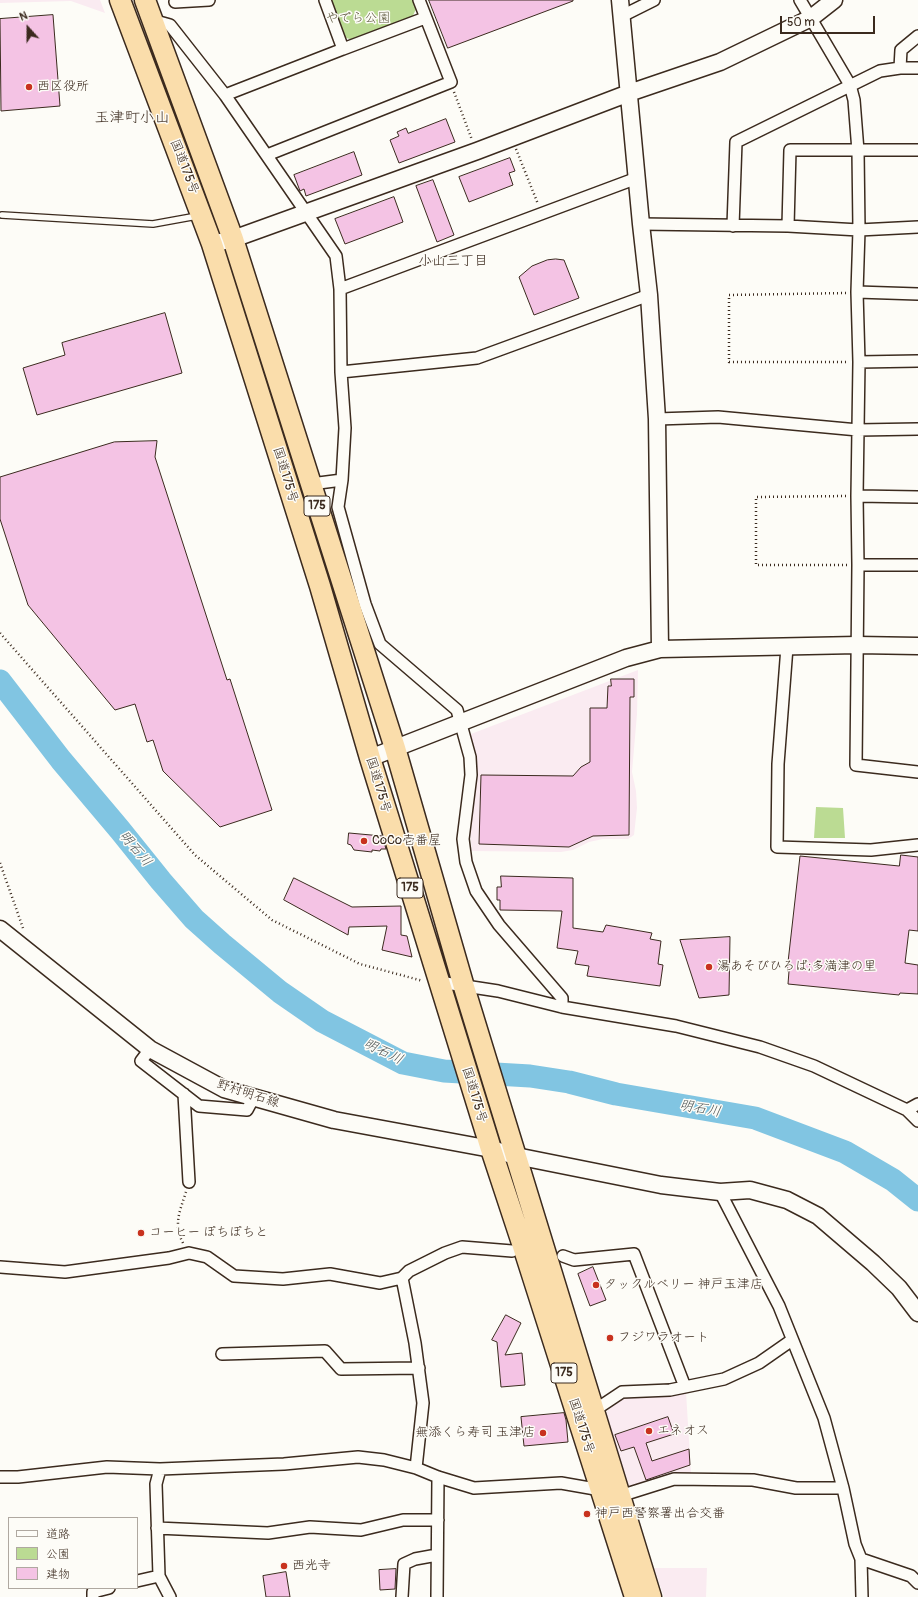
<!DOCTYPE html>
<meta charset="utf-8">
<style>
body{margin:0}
#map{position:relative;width:918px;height:1597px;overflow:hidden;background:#fdfcf7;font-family:Pangolin,"Klee One",sans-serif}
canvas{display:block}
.legend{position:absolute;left:8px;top:1517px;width:130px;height:72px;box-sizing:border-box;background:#fdfcf7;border:1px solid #afa8a0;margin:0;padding:5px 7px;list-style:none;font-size:12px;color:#3b2a1e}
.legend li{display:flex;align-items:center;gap:8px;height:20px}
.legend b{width:20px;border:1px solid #afa8a0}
.north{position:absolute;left:8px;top:8px;width:40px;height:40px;-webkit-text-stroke:3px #fdfcf7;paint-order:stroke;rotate:339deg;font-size:11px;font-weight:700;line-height:16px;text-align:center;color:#3b2a1e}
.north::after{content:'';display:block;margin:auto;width:14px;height:18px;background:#3b2a1e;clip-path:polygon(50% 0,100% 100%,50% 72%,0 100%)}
.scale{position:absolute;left:780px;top:16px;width:95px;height:18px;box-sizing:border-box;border:2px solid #3b2a1e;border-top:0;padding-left:5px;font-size:12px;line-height:14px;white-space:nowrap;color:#3b2a1e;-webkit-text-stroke:3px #fdfcf7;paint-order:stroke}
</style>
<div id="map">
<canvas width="918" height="1597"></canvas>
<ul class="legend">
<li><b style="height:5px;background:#fdfcf7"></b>道路</li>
<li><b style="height:11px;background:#bbdb93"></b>公園</li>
<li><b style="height:11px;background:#f4c3e4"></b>建物</li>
</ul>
<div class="north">N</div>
<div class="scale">50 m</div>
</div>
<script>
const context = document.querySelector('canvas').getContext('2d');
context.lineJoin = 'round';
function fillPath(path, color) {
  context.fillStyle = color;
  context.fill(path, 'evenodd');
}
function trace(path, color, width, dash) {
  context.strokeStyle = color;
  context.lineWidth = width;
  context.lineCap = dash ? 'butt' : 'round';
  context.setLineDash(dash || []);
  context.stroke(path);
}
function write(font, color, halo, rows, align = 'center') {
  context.font = font + ' Pangolin,"Klee One",sans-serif';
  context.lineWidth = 3;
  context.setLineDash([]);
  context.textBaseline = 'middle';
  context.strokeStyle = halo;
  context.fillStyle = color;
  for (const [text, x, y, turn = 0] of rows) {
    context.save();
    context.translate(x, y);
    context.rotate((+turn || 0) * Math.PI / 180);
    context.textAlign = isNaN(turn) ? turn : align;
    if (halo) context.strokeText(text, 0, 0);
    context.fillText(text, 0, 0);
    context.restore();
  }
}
fillPath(new Path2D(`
 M0 0H100L105 13 71 1 0 3Z
 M638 670 637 714 632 772 636 791 637 808 634 835 628 839H603L589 842 573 850 561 852 472 851 470 833 476 775 471 734Z
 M686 1392 691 1473 676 1474 629 1488 605 1413 621 1398 670 1396Z
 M654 1568H707L706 1597H664Z`), '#faebf1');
fillPath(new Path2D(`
 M330 0H413L416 9 411 20 352 40 344 37Z
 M816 807 843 808 845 838H814Z`), '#bbdb93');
trace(new Path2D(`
 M0 681 61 760 120 830 161 881 194 919 222 944 280 992 322 1021 403 1063 444 1071 530 1076 569 1082 616 1094 755 1118 845 1152 893 1180 918 1200`), '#81c5e2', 23);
const building = new Path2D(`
 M429 0H573V1L448 48Z
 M53 15 60 106 1 111 0 19Z
 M446 119 455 142 399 163 390 140 399 136 397 132 406 128 408 133Z
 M354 152 362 175 306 196 304 189 300 191 294 175Z
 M510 158 515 171 509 173 513 185 469 202 459 177Z
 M433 180 454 235 437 242 416 186Z
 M394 197 403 222 345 244 335 219Z
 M556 259 564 260 579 298 534 315 519 277 532 266 547 260Z
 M165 313 182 373 37 415 23 368 65 355 62 343Z
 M157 441 155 457 227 680 230 679 272 810 220 827 163 771 153 740 147 742 135 704 115 710 28 605 0 519V477L114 442Z
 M611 679H634V697H630L629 835 593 836 569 847 479 844 481 775 573 776 581 767 590 762V708H607L608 686H611Z
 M349 833 382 836 386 849H381L380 851 372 850V852L354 850 351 845 348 844Z
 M901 855 918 857V931L909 930 905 963 918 965V994L900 993 899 995 788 984 789 971H787L800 856 899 866Z
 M501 876 573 878V928L603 932 606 925 652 933 650 939 661 941 658 964 663 965 660 986 587 976 589 966 575 964 578 951 557 948 562 911 500 910V900H497V887H501Z
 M294 878 352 907 401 906V935L407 936 412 957 382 950 387 926 349 927 348 935 284 900Z
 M730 937 729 995 699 998 680 940Z
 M593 1267 606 1300 590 1306 578 1274Z
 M506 1315 521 1323 505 1355 522 1353 525 1385 501 1387 497 1342 492 1340Z
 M564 1413 566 1420 568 1442 524 1446 521 1417Z
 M668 1417 674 1434 646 1443 652 1461 689 1449 690 1465 646 1480 634 1447 621 1451 615 1435Z
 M396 1569 395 1589 380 1590 379 1570Z
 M286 1572 290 1597H266L263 1576Z`);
fillPath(building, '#f4c3e4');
trace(building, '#3b2a1e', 1);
const lane = new Path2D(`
 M2 215 153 224 197 216`);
const street = new Path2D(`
 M325 0 343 49 225 95 336 256 340 289 341 372 345 428 342 480 338 507 365 604 380 644 457 710 470 757 471 775 463 839 466 862 476 891 499 925 562 998V1007
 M800 0 850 85 854 100 858 151 859 230 857 292 859 362 857 496 858 565 856 765 918 772
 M175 2 209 0
 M622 16 654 0
 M152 20 170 25 225 95
 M343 49 425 18
 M900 68 901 50 918 36
 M267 155 451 82 419 0
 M641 224 788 226 859 230 918 227
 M733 226 736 142 880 71 900 68H918
 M788 226 790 150H918
 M340 289 637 178
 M857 292 918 294
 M859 362 918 361
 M341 372 477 358 649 295
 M657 419 718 417 858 430 918 429
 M311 484 342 480
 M857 496 918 497
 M858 565H918
 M787 647 778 764 777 847 871 850 918 845
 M439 982 498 991 562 1007 676 1026 760 1047 814 1066 907 1110 918 1121
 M150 1049 141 1061 199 1106 247 1110 254 1097
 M184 1094 189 1182
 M907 1110 918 1104
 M720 1192 779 1306 824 1418 843 1488 855 1544 861 1559 911 1576 918 1583
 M563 1256 574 1260 634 1254 685 1387
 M0 1267 65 1272 169 1258 189 1253 207 1257 234 1276 283 1279 330 1274 380 1283 402 1278 409 1271 445 1253 462 1247 512 1251
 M402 1278 415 1343 423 1403 416 1468
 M222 1354 325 1351 341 1369 419 1368
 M595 1410 622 1392 670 1390 724 1379 759 1363 792 1340
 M160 1469 156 1484 159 1576 170 1597
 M0 1477H18L107 1467 160 1469 284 1464 358 1457 384 1460 416 1468 438 1477 474 1488 561 1483 601 1490 620 1496 674 1479 753 1480 796 1488H843
 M157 1528 268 1533 310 1527 361 1530 403 1520H438
 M861 1559 862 1597
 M137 1581 159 1576
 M93 1597V1592L109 1588
 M402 1597 404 1564 415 1559 437 1555
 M437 1597 438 1477`);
const secondary = new Path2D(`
 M620 0 641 224 649 295 657 419 660 649
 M212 244 233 239 477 151 629 93 720 62 811 18 834 0
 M370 758 626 658 660 649 857 645 918 646
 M0 929 150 1049 224 1089 334 1120 491 1149 516 1156 661 1185 720 1192 750 1190 787 1200 818 1216 873 1263 899 1288 918 1313`);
const highway = new Path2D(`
 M120 0 212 244 320 586 370 758 491 1149 522 1243 635 1597
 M145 0 233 239 395 748 464 987 651 1597`);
trace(lane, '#3b2a1e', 8);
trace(street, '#3b2a1e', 14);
trace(secondary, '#3b2a1e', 19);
trace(highway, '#3b2a1e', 23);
trace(new Path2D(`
 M454 92 472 140
 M516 149 538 204
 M846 293 729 295V362H848
 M846 496 756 497V565H847
 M0 633 195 855 272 920 360 964 423 981
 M0 863 23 928
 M183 1243C173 1224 180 1211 186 1192`), '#3b2a1e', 2.5, [1, 3]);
trace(lane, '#fdfcf7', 5.5);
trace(street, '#fdfcf7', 11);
trace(secondary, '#fdfcf7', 16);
trace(highway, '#faddab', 20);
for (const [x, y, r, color] of [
 [29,87,4,"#c8321e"],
 [364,841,4,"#c8321e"],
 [709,967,4,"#c8321e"],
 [141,1233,4,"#c8321e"],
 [596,1285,4,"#c8321e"],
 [610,1338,4,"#c8321e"],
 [649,1431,4,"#c8321e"],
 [543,1433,4,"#c8321e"],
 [587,1514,4,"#c8321e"],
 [284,1566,4,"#c8321e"]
]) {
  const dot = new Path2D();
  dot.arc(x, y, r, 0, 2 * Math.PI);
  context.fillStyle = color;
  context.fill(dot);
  trace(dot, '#fdfcf7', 1.5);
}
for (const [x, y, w] of [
 [317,506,26],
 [410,888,26],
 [564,1373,26]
]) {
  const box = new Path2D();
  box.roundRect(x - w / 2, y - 10, w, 20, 3);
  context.fillStyle = '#fdfcf7';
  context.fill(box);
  trace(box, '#3b2a1e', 1);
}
write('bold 12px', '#3b2a1e', null, [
 ["175",317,506],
 ["175",410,888],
 ["175",564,1373]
]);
write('13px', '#5b563b', '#fdfcf7', [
 ["やでら公園",358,19]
]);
write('13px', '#3b2a1e', '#fdfcf7', [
 ["西区役所",37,87],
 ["CoCo壱番屋",372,841],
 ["湯あそびひろば;多満津の里",717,967],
 ["コーヒー ぼちぼちと",149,1233],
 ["タックルベリー 神戸玉津店",604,1285],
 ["フジワラオート",618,1338],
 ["エネオス",657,1431],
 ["無添くら寿司 玉津店",535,1433,"right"],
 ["神戸西警察署出合交番",595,1514],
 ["西光寺",292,1566]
], 'left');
write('13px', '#3b2a1e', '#fdfcf7', [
 ["国道175号",184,167,69],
 ["国道175号",285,475,73],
 ["国道175号",378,785,73],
 ["野村明石線",248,1094,18],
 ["国道175号",474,1095,73],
 ["国道175号",581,1426,72]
]);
write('14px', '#3b2a1e', '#fdfcf7', [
 ["小山三丁目",453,261]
]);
write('italic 14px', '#505859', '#fdfcf7', [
 ["明石川",135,849,50],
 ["明石川",383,1052,26],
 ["明石川",700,1109,10]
]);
write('15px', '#3b2a1e', '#fdfcf7', [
 ["玉津町小山",132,118]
]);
</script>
